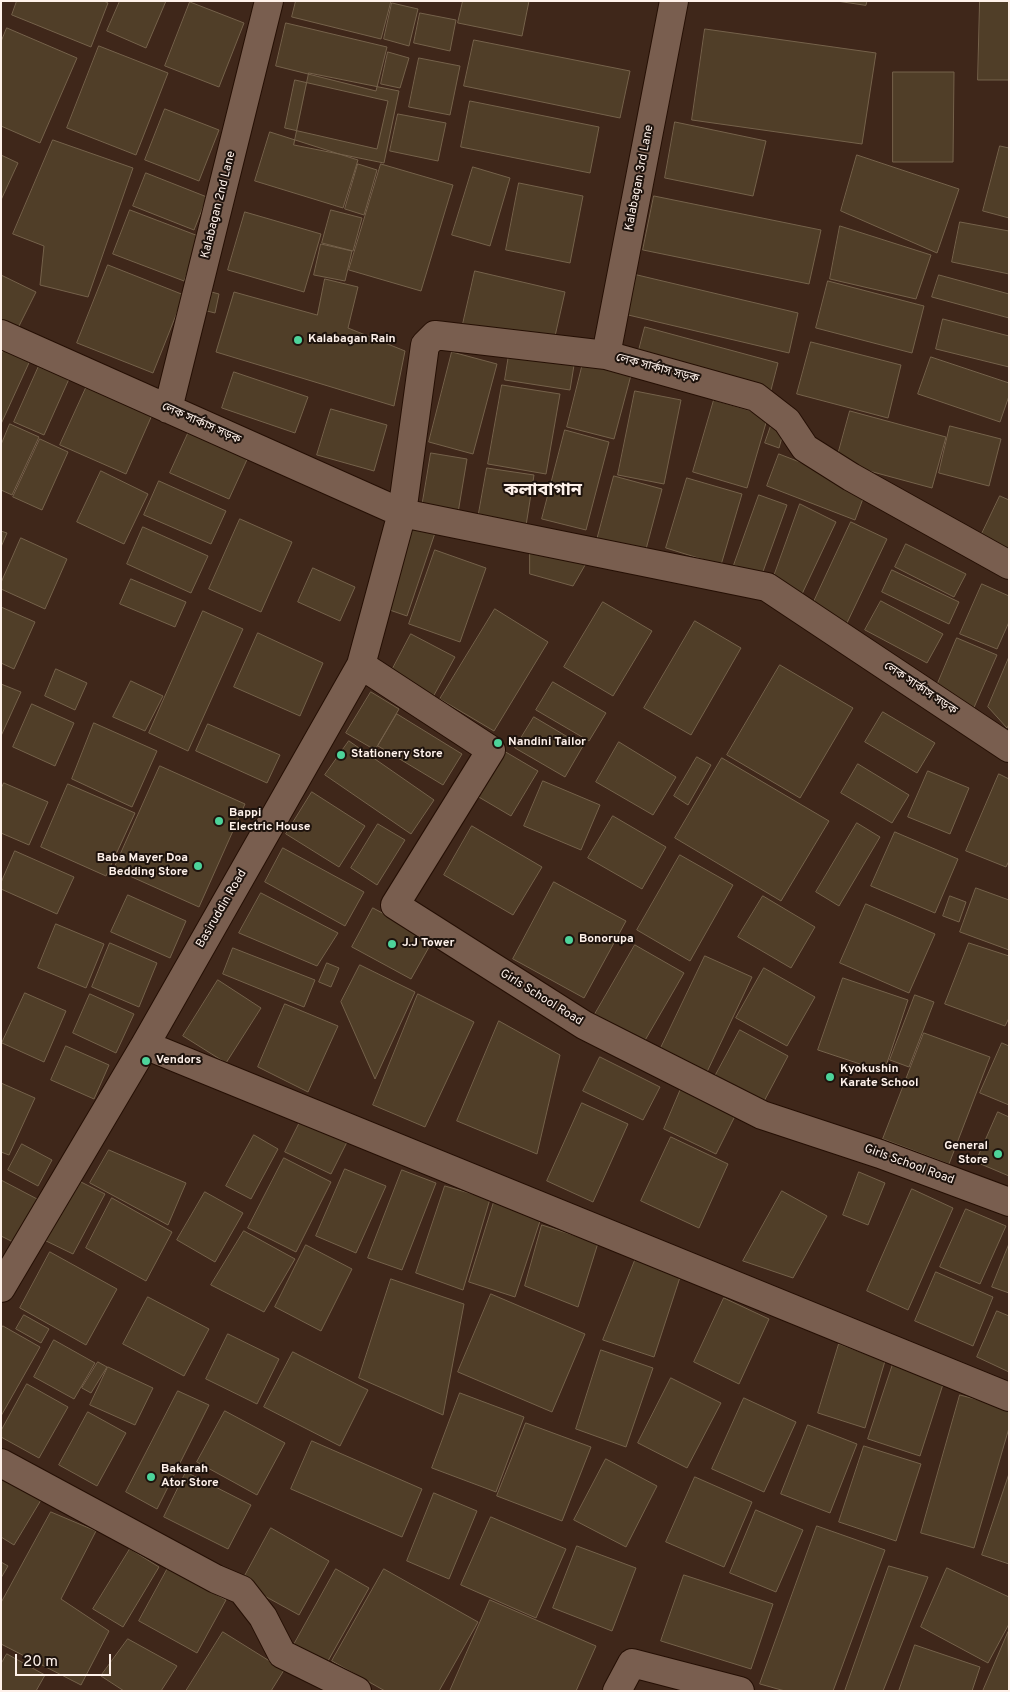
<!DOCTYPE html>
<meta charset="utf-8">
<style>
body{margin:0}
#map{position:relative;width:1010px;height:1692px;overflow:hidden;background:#3f271a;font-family:Overpass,sans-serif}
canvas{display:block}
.frame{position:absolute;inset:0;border:2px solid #fef1ea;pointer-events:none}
.scale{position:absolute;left:15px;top:1654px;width:96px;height:22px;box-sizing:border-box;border:2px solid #fef1ea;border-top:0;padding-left:6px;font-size:15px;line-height:18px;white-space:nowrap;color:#fef1ea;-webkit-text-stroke:4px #1e130d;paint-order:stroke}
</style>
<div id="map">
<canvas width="1010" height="1692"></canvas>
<div class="frame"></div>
<div class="scale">20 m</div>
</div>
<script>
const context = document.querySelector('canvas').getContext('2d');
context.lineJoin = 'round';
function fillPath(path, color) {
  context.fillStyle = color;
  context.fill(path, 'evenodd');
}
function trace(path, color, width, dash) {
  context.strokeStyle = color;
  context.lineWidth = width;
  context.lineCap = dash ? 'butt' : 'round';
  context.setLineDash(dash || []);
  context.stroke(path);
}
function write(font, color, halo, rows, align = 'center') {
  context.font = font + ' Overpass,"Noto Sans Bengali",sans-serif';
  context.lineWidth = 4;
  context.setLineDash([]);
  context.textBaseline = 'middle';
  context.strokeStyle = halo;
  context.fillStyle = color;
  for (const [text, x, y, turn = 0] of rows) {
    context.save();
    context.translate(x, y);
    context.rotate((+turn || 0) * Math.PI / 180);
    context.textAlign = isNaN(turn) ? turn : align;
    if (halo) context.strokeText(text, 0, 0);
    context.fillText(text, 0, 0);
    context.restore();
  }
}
const building = new Path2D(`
 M17 1H104L108 3 91 47 12 15Z
 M120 1H166L146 48 107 31Z
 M296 1H391L381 39 292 17Z
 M463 1H529L522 36 458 23Z
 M837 1H867L866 5Z
 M980 1H1009V80H978Z
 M190 2 244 23 219 87 165 66Z
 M392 3 418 9 409 46 384 39Z
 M420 13 456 20 450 51 414 43Z
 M286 23 387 47 376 91 276 66Z
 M7 28 77 58 40 143 1 126V42Z
 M705 29 876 53 862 144 692 120Z
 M474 40 630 71 620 118 464 86Z
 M99 46 168 73 136 155 67 128Z
 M388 52 409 58 400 88 381 84Z
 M419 58 460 66 450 115 409 107Z
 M893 72H954L953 162H893Z
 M309 73 399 91 384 163 294 145Z
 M295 80 388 101 377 149 285 128Z
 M470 101 599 127 590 173 461 147Z
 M165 109 219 130 199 181 145 160Z
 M398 114 446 123 438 161 390 151Z
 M675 122 766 141 753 196 665 178Z
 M270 132 358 160 343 208 255 181Z
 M53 140 133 168 88 297 40 285 44 246 13 234Z
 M1000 146 1009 148V218L983 211Z
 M1 155 18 163 1 200Z
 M857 155 959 189 937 253 841 211Z
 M358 164 377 170 364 215 345 209Z
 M381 164 453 185 421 291 349 270Z
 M473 167 510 178 490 246 452 235Z
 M146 173 207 197 194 230 133 206Z
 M519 183 583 196 570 263 506 250Z
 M654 196 821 230 809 284 643 250Z
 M130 210 201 237 184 281 113 254Z
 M331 210 362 218 353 251 322 243Z
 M245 212 321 234 304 292 228 270Z
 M960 222 1009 231V274L952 262Z
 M840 226 931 255 916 299 830 279Z
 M321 244 352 251 345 281 314 275Z
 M108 265 184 295 153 373 77 343Z
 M475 271 565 292 553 345 463 324Z
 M633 274 798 313 789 353 624 314Z
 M1 275 36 292 16 332 1 326Z
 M939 275 1009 294V318L932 297Z
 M325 279 358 287 348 328 405 351 394 406 216 352 234 292 317 315Z
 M828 281 924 306 912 353 816 328Z
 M204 290 219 294 215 313 199 309Z
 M943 319 1009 336V367L936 349Z
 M645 327 778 363 771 390 638 354Z
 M7 342 33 354 1 424V355Z
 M811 342 901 365 888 418 797 394Z
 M510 348 575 359 570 390 505 380Z
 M452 352 497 364 473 454 429 442Z
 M43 357 73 370 44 435 14 422Z
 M931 357 1009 383V396L1000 422 918 394Z
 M583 363 631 375 614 439 567 427Z
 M234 372 308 397 295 433 222 408Z
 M91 377 156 406 126 474 60 445Z
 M502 385 560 394 546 474 488 464Z
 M635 391 681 400 664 484 618 475Z
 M714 400 768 416 747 488 693 472Z
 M331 409 387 425 374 471 317 455Z
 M850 411 946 437 932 488 836 462Z
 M10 424 39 437 12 495 1 490V445Z
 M771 426 784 430 779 448 765 443Z
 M950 426 1001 439 989 486 939 473Z
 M191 427 250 453 229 499 170 473Z
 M565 430 609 442 586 530 542 519Z
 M40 439 68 452 42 510 13 497Z
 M431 453 467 459 458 513 422 507Z
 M779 454 867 488 855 520 767 486Z
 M487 468 534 475 525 532 477 524Z
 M101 471 148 494 124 544 77 522Z
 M614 476 662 489 645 553 597 540Z
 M687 478 742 494 721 565 666 548Z
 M159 481 226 511 211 544 144 515Z
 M759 495 787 505 761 577 734 565Z
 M1000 496 1009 500V556L978 542Z
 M800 504 836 522 802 594 773 579Z
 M240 519 292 542 261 612 209 589Z
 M851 522 887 539 846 625 811 608Z
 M407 523 435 533 407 616 381 607Z
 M143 527 208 556 191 593 127 564Z
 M1 531 7 533 1 547Z
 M21 538 67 559 45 609 1 589V583Z
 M906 544 966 574 954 597 895 567Z
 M530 546 588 560 573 586 530 574Z
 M435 550 486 568 460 642 409 624Z
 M313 568 355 587 340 621 298 602Z
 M892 570 959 602 949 624 882 592Z
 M131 579 186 602 175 627 120 604Z
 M982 584 1009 596V622L997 649 960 634Z
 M881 601 943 634 927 663 865 630Z
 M603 602 652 631 613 696 564 667Z
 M1 607 35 622 14 669 1 663Z
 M495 609 548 642 494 731 440 699Z
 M203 611 243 629 188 751 149 733Z
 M695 621 741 648 691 735 644 708Z
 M258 633 323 663 300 716 234 687Z
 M411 634 455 657 433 697 390 674Z
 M957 638 997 655 972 712 933 695Z
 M1009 657V724L1007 728 988 707Z
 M780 665 853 708 800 798 727 755Z
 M56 669 87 683 75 710 45 696Z
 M131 681 163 696 145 731 113 717Z
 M553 682 606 713 589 741 536 710Z
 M1 684 21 692 1 736Z
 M371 692 399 709 375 750 346 733Z
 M32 704 74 723 55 766 13 747Z
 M883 712 935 743 917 773 865 742Z
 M397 714 462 754 443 785 378 746Z
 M534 717 583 746 565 777 515 748Z
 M94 723 157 751 132 807 72 779Z
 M208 724 280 755 267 783 196 751Z
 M349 741 434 800 411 834 325 775Z
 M619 742 676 777 653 815 596 782Z
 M504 751 538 771 511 816 477 796Z
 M697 757 711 765 688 805 674 796Z
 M722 758 829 821 781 901 675 838Z
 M858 764 909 795 892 823 841 793Z
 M160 766 245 804 199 907 114 869Z
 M928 771 969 788 950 834 908 817Z
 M999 774 1009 779V861L1006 867 966 851Z
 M543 781 600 805 581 850 524 826Z
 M4 783 48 802 29 845 1 833V789Z
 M68 784 135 813 106 876 41 847Z
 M312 792 365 826 339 867 286 834Z
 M613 816 666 847 642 889 588 858Z
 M857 823 880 837 839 906 816 892Z
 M378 824 405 840 377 885 351 868Z
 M472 826 542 867 513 915 444 875Z
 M895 832 958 859 935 913 871 886Z
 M283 848 364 892 345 926 265 882Z
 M15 851 74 877 57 914 1 889V883Z
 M680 855 733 885 690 961 637 930Z
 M554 882 626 921 584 998 513 959Z
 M976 888 1009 900V950L960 932Z
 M261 893 338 933 317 966 239 933Z
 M128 895 186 921 170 958 111 932Z
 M763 896 815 927 791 968 738 937Z
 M950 896 966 902 959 922 943 916Z
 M866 904 935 934 909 993 840 963Z
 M373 908 433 940 411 979 352 947Z
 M56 924 104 944 86 988 38 968Z
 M110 943 157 963 139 1007 92 987Z
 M969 943 1009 956V1018L1005 1026 945 1004Z
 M635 945 684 973 640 1049 591 1021Z
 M233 948 315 980 304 1007 223 974Z
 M705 956 752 977 706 1074 659 1052Z
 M327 963 339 968 331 987 319 982Z
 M360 965 415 992 375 1079 341 1002Z
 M764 968 815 997 787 1046 736 1018Z
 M843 978 908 1000 884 1072 818 1050Z
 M218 980 261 1008 226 1063 183 1036Z
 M25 993 66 1011 44 1062 2 1043Z
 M90 994 134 1014 116 1053 73 1033Z
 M418 994 474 1022 425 1127 373 1105Z
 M915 995 934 1002 909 1067 890 1060Z
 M285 1004 338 1026 308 1092 258 1067Z
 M499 1021 560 1055 537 1154 457 1121Z
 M740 1030 788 1056 761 1107 712 1082Z
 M924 1033 990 1057 949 1164 883 1139Z
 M1002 1043 1009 1046V1105L980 1093Z
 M66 1046 109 1065 94 1099 51 1080Z
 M600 1057 660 1087 643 1120 583 1091Z
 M1 1083 35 1098 9 1155 1 1152Z
 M683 1084 740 1106 716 1154 664 1129Z
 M582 1103 628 1124 593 1202 547 1181Z
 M998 1112 1009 1117V1176L976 1162Z
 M301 1120 347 1142 331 1174 285 1152Z
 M254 1135 278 1149 251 1199 226 1186Z
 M671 1137 728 1164 699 1228 641 1201Z
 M22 1144 52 1160 38 1186 8 1170Z
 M109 1150 186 1183 168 1225 90 1183Z
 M284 1158 331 1182 296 1252 248 1228Z
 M345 1169 386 1186 356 1253 316 1236Z
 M402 1170 436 1183 402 1270 368 1258Z
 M859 1172 885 1183 868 1225 843 1215Z
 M73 1178 105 1194 73 1254 40 1238Z
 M1 1180 39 1200 15 1243 1 1236Z
 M445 1186 490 1199 463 1290 416 1273Z
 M912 1189 953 1208 908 1310 867 1291Z
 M782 1191 827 1216 793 1278 743 1261Z
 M205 1192 243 1213 215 1262 177 1240Z
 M112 1198 172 1232 146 1281 86 1248Z
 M494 1202 541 1218 515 1297 469 1282Z
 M966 1209 1006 1226 980 1284 940 1267Z
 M542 1225 598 1243 578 1307 525 1286Z
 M244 1231 295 1259 264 1312 211 1285Z
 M1009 1244V1293L992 1287Z
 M306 1245 352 1269 321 1331 275 1307Z
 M640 1248 684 1265 654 1357 603 1340Z
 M50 1252 117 1289 86 1345 20 1308Z
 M936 1272 993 1297 973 1346 915 1321Z
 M391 1279 464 1304 443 1415 359 1378Z
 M491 1294 585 1334 552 1412 458 1372Z
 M148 1297 209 1329 184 1376 123 1344Z
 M724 1298 769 1319 739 1384 694 1362Z
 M997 1311 1009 1316V1372L977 1357Z
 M24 1315 49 1329 41 1343 16 1329Z
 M3 1326 40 1347 1 1416V1329Z
 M228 1334 279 1359 257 1404 206 1379Z
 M54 1340 95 1363 74 1399 34 1377Z
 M839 1344 885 1361 865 1428 818 1413Z
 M601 1350 653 1368 626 1447 576 1429Z
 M293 1352 368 1390 340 1446 264 1407Z
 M894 1361 945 1378 920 1456 868 1439Z
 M98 1362 107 1367 91 1393 82 1388Z
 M108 1367 153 1388 135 1425 90 1405Z
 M671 1378 721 1403 687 1468 638 1443Z
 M27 1384 68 1407 39 1458 1 1437V1431Z
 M178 1391 209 1405 157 1509 126 1492Z
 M460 1393 524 1417 496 1492 432 1468Z
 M960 1395 1009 1408V1428L974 1548 921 1533Z
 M744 1398 796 1422 764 1492 712 1469Z
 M225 1411 285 1443 257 1495 197 1462Z
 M88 1412 126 1433 97 1486 59 1465Z
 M526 1423 591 1447 562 1521 497 1496Z
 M808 1425 857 1444 830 1513 781 1494Z
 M312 1441 422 1489 402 1537 291 1489Z
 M864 1446 921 1464 896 1541 839 1522Z
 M606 1459 657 1486 626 1547 574 1520Z
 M186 1472 251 1505 228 1549 164 1517Z
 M1009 1474V1564L982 1555Z
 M695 1477 752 1502 724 1567 666 1542Z
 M1 1478 41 1500 14 1545 1 1537Z
 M434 1493 477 1511 449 1579 407 1561Z
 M756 1510 803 1530 776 1592 730 1573Z
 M51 1512 96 1531 61 1599 109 1631 81 1685 1 1644V1603Z
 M491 1517 566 1549 536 1618 461 1585Z
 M817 1526 885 1550 833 1691H785L760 1684Z
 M271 1528 329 1561 299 1615 241 1583Z
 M577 1546 636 1568 612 1631 553 1608Z
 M130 1549 159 1567 123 1627 93 1609Z
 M1 1562 8 1566 1 1578Z
 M889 1566 928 1577 883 1691H845Z
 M168 1568 226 1600 197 1653 139 1621Z
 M947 1568 1009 1597V1624L988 1663 921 1627Z
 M336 1569 369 1588 324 1668 291 1650Z
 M384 1569 478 1622 439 1691H385L332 1661Z
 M684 1575 773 1604 751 1669 661 1641Z
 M490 1600 596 1646 576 1691H450Z
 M223 1632 284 1670 271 1691H186Z
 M1008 1632 1009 1691H983Z
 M128 1639 177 1666 161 1691H124L101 1676Z
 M915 1645 980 1667 972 1691H899Z
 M7 1654 45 1675 36 1691H1V1664Z`);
fillPath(building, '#503e28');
trace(building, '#75624b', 1);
const minor = new Path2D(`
 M1 334 402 513 767 587 1009 748
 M606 355 674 1
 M168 409 269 1
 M361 665 491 750 395 905 584 1025 762 1115 880 1154 1009 1202
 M145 1045 1009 1397
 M1 1288 145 1045 361 665 402 513 425 345 435 335 606 355 756 397 787 421 805 448 851 477 1009 565
 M1 1463 216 1579 242 1590 263 1617 282 1654 357 1691
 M617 1691 632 1663 740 1691`);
trace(minor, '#250f04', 30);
trace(minor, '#795e4f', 28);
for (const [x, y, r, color] of [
 [298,340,5,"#4dd39a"],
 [498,743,5,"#4dd39a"],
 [341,755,5,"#4dd39a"],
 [219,821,5,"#4dd39a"],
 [198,866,5,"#4dd39a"],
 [569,940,5,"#4dd39a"],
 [392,944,5,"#4dd39a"],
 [146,1061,5,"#4dd39a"],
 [830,1077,5,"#4dd39a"],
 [998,1154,5,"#4dd39a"],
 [151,1477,5,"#4dd39a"]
]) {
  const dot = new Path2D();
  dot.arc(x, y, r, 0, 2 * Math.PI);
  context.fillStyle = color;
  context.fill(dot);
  trace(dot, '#1e130d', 2);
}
write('12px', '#fef1ea', '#1e130d', [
 ["Kalabagan 3rd Lane",640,178,-79],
 ["Kalabagan 2nd Lane",219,205,-76],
 ["লেক সার্কাস সড়ক",657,369,15],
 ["লেক সার্কাস সড়ক",201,424,24],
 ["লেক সার্কাস সড়ক",920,689,34],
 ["Basiruddin Road",222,909,-60],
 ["Girls School Road",541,998,32],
 ["Girls School Road",909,1165,20]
]);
write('bold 12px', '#fef1ea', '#1e130d', [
 ["Kalabagan Rain",308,340],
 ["Nandini Tailor",508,743],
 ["Stationery Store",351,755],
 ["Bappi",229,814],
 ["Electric House",229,828],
 ["Baba Mayer Doa",188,859,"right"],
 ["Bedding Store",188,873,"right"],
 ["Bonorupa",579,940],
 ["J.J Tower",402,944],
 ["Vendors",156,1061],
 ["Kyokushin",840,1070],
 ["Karate School",840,1084],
 ["General",988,1147,"right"],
 ["Store",988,1161,"right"],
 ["Bakarah",161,1470],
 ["Ator Store",161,1484]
], 'left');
write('bold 18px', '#fef1ea', '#1e130d', [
 ["কলাবাগান",543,491]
]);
</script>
